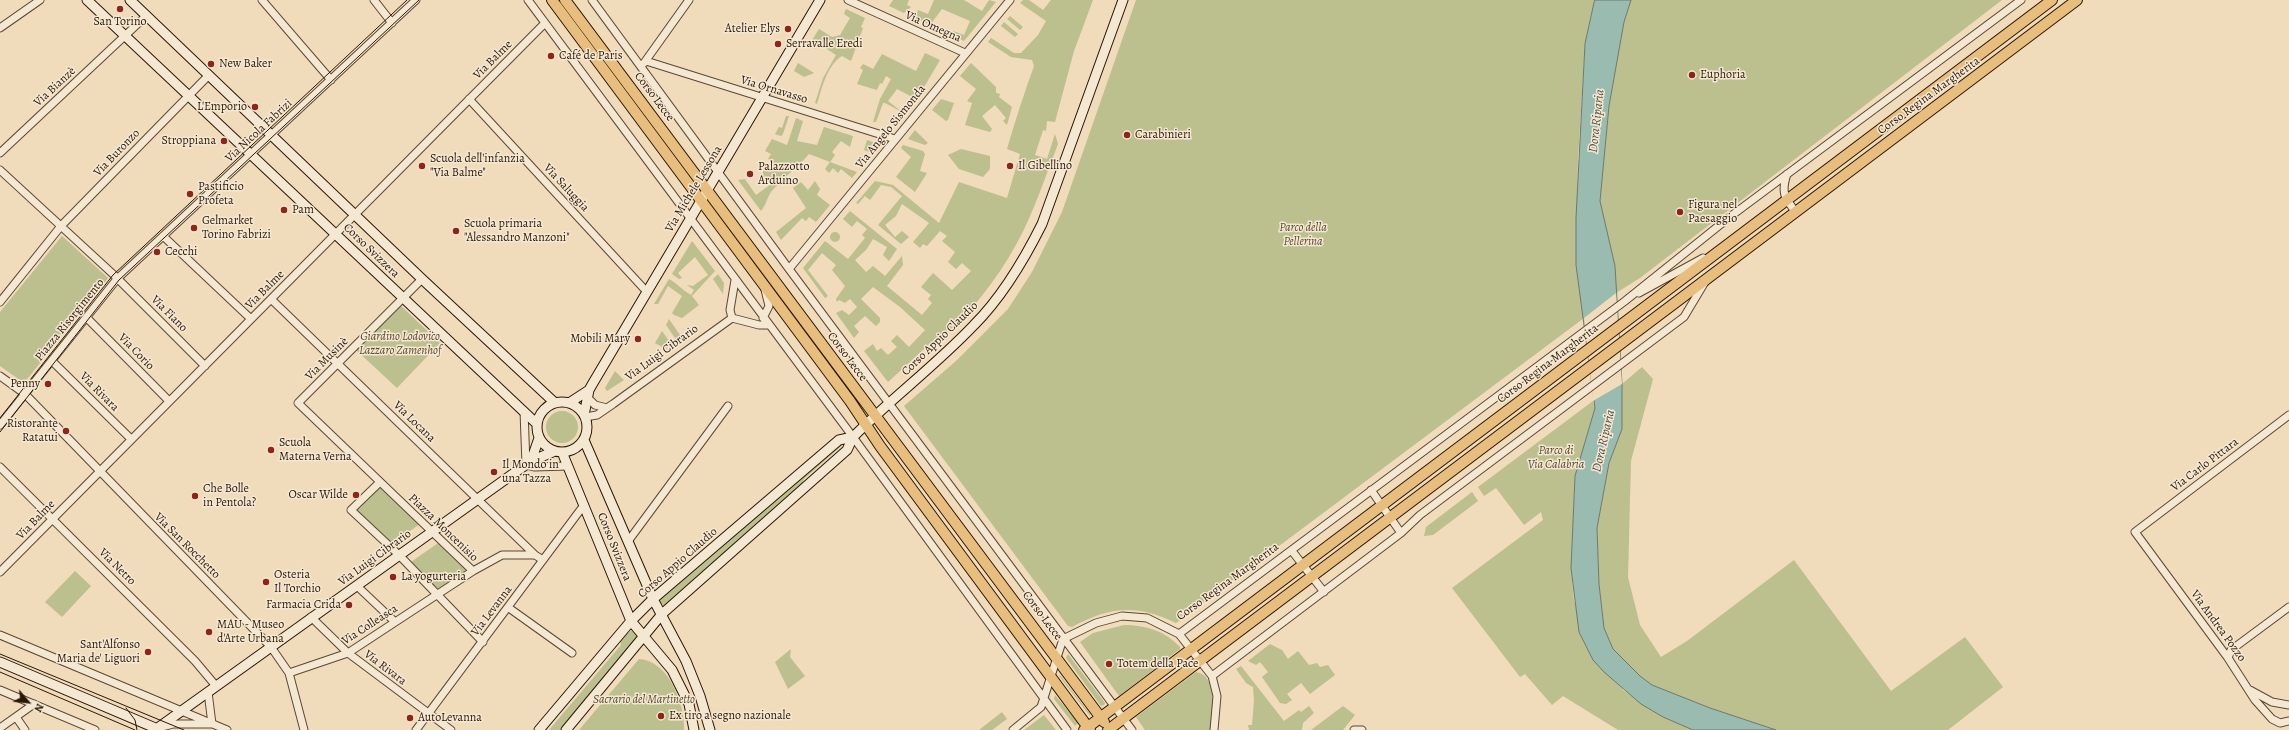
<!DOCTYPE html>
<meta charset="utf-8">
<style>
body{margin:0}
#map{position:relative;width:2289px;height:730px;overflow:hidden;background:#f0dbbb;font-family:Alegreya,serif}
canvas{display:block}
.north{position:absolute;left:8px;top:682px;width:40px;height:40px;-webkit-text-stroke:3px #f5e8d3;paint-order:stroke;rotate:118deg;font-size:11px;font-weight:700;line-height:16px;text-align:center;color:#2b1706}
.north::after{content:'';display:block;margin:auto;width:14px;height:18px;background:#2b1706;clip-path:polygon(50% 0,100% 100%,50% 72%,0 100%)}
</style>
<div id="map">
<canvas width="2289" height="730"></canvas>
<div class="north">N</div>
</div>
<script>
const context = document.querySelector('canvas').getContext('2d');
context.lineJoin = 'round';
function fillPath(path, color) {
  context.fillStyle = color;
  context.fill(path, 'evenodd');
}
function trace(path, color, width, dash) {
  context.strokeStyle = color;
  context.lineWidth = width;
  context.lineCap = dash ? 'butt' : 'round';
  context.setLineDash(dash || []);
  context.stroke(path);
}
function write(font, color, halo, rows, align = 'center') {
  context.font = font + ' Alegreya,serif';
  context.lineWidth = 3;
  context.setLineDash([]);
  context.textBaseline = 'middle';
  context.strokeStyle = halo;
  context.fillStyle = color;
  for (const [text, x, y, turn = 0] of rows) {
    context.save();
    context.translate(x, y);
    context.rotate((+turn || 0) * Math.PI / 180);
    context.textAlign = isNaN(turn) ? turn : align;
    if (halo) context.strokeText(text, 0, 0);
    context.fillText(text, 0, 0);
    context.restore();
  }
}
fillPath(new Path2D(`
 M893 0H909L907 5 911 7 904 13 889 6Z
 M934 0H964L982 11 989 0 996 2 964 41 951 35 953 31 964 35 970 21 942 9 930 25 915 18 918 10 928 14Z
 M1023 0H1029L1043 10 1051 0H1093L1074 51 1055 122 1047 121 1046 131 1043 130 1035 155 1047 159 1055 134 1058 144C1045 177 1034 212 1017 243 997 280 969 314 939 342L935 339 888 382 864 351 873 344 877 351 881 348 888 355 897 347 891 341 897 335 909 347 925 330 900 307 873 287 861 299 880 318V322L876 326 865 316 854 326 859 332 854 338 836 313 842 310 849 315 857 307 850 299 845 303 839 300 837 302 836 299 845 286 832 270 836 265 822 253 808 270 828 296 825 298 803 268 825 241 848 259 865 238 862 235 867 229 857 221 852 227 843 219 850 211 897 249 889 261 883 255 887 247 873 239 866 250 855 260 866 272 873 266 885 276 902 256 903 265 887 286 922 315 932 303 928 299 931 295 921 287 933 273 952 290 971 271 962 263 956 269 948 262 955 252 942 241 947 236 940 231 927 246 923 244 920 248 913 242 929 223 902 204 896 216 885 225 895 237 902 231 909 237 901 244 878 225 902 196 891 187 881 185 870 200 865 196 858 204 856 203 875 181 893 185 939 223 959 182 1007 198 1020 154 1007 149C1015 121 1024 94 1034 66L1032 60 1011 57 988 42 991 38 1014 53H1021L1038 35 1046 21 1020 3Z
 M1136 0H1595L1585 44 1578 159 1576 265 1584 318 1176 623C1137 604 1110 606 1072 627L1068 626 904 406 956 361 1008 309 1032 272 1062 212Z
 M1631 0H2002L1640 278 1616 293 1615 266 1600 201 1609 106 1624 22Z
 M846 9 865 18 861 27 863 28 851 61 842 56C827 65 822 88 817 104L815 103 823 78 836 55 819 44 815 49 809 45 819 29 832 37 840 35 850 18 844 14Z
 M1010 16 1023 27 1020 30 1007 19Z
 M1004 22 1018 34 1015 37 1001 26Z
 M925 53 940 60 920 94 916 99 897 89 888 101 902 112 885 103H883L876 122H873L880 99 891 79 886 76 882 84 880 83 877 90 857 84 863 70 860 68 863 64 873 69 882 54 916 71Z
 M798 63 814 73 804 77 794 71Z
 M971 63 996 87V93L1000 94 999 97 1012 107 1007 125 1003 121 1006 118 995 105 982 116 992 129 990 132 965 125 972 103 967 101 976 89 960 76Z
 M941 99 954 103 948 120 946 121 932 110Z
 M786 116H789L783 134 781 136 775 134 779 127 782 128Z
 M796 118 803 121 797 141 817 145 824 127 853 136 850 147 841 141 832 152 835 155 830 162 857 172 852 178 841 169 838 173 833 168 829 173 825 169 830 162 809 154C798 168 783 177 771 192 767 198 766 205 761 211L738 180 745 179 756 195 771 184 766 176 763 177V171H766L772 161 768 159 771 154 765 151 772 139 787 145Z
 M915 130 928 143 925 145 908 139Z
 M867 140 879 144 872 153 864 150Z
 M903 145 923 151 925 154 920 171 927 173 915 192 896 177 911 157 901 148Z
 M961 149 990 156V169L983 177 959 169 948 155Z
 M815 181 820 189 817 195 830 205 816 222 809 217 806 221 802 218 781 240 776 232 806 208 793 188 801 182 808 190Z
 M830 237a5 5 0 1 1 10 0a5 5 0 1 1-10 0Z
 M62 236 108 278 24 383 0 366V312Z
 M692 241 715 271 692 296 699 305 682 318 674 315 672 313 682 296 668 286 658 304H654L669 279C677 283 682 290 691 295L694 290 687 285 693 286 708 275 695 257 678 273 682 278 679 279 672 274Z
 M718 274 724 283 723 294 713 279Z
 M399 304 440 343 397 388 355 349Z
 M669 319 682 338 677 341 666 325Z
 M662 331 672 345 666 349 655 343Z
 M1642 367 1653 379 1631 461 1628 577 1640 625 1661 657 1687 641 1794 560 1891 691 1965 637 2003 687 1948 730H1776L1710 708 1652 685 1640 676 1613 649 1604 628 1599 584 1597 528 1609 463 1622 429V384Z
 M615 371 624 380 607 391 605 388Z
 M1593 401 1595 408 1575 476 1571 568 1574 601 1623 690 1663 717 1694 730H1618L1563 696 1552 705 1525 674 1520 677 1452 588 1543 520 1541 512 1524 525 1496 488 1484 496 1478 487Z
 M546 427a16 16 0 1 1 32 0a16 16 0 1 1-32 0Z
 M845 439 847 441 804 479 800 488 664 606 659 600Z
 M381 486 420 524 391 544 355 510Z
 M1472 492 1478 501 1433 535 1424 536 1426 527Z
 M438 543 467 570 438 589 411 562Z
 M75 571 91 586 62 617 45 602Z
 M1124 625C1146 625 1165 631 1180 647V649L1119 696 1080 642 1093 633Z
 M632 630 638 635 636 641 561 730H549L621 645 620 640Z
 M1270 644 1282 650 1288 659 1298 651 1309 665 1317 663 1320 667 1328 665 1335 675 1310 694 1301 683 1287 694 1292 700 1286 704 1280 703 1262 677 1268 672 1260 662 1256 665 1248 661Z
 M791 649 790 657 805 676 788 689 775 662Z
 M1068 654 1105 703 1104 705 1101 706 1066 658Z
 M639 659C669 661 685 704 684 730H579Z
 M1241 666 1284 721 1299 710 1301 712 1309 706 1314 713 1303 723 1302 730H1249L1248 725H1252L1254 701 1253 687 1246 683 1236 669Z
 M1196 672C1218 675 1213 714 1210 730H1145L1136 717Z
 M1060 675 1090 714V716L1059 676Z
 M1055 695 1078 723 1075 726 1054 699Z
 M1343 706 1355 715 1343 730H1311Z
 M1002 712 1007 719 992 730H979Z
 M1044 715 1056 730H1024Z`), '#bcbf8e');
const water = new Path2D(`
 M1595 0H1631L1624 22 1609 106 1600 201 1615 266 1622 384V429L1609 463 1597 528 1599 584 1604 628 1613 649 1640 676 1652 685 1710 708 1776 730H1693L1663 717 1641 704 1604 672 1593 660 1579 632 1571 568 1575 476 1595 408 1576 265V218L1585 44Z`);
fillPath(water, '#9abbb0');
trace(water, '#6e796c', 1);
fillPath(new Path2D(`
 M1616 293 1622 384 1593 401 1584 318Z`), '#f0dbbb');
const street = new Path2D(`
 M262 0 331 80
 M374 0 392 23
 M528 0 853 437 1067 730
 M592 0 789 269 1132 730
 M848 0 965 53
 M0 28 40 0
 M646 61 895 139
 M644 63 689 0
 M469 99 647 292
 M0 153 146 16
 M0 170 114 275 205 366
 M1787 174C1781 192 1784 198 1796 212
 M163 236 251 319
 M789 269 1010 0
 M1639 293 1703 258
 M271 299 535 555 543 560
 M0 302 61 226 209 75
 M87 318 169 401
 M732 318 730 310 735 280
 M732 318 759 325H768
 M763 318 769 306 765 290
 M52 361 131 439
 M0 376 25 394 271 647 289 673 304 730
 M587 397 595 405 607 408
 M524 411 526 465 534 467 568 466
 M2289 415 2135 532 2228 658 2255 700 2272 719 2280 723 2289 721
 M585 417 597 415 613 404 732 318
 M0 425 117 279 416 0
 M0 467 195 661 216 686
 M380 482 351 510 399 555 483 642
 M1371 490 1401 533
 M629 540 728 406
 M1292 551 1324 592
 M473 571 502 555H535
 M0 572 545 23
 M357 586 395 622
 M509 608 572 653
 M311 617 348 653 451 730
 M1179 634 1625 301 1731 216 2021 0
 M0 635 227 730
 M2228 658 2231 650 2289 607
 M289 673 348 653 473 571 298 403 422 279
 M1212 676 1401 533 1420 515 1684 317 1705 282
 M0 690 95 730
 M2250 690 2272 702 2289 705
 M16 717 25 730
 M162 727 173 724H212L208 692
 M0 728 34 704
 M416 730 584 505
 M1013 730 1041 707 1063 639 1096 623 1122 616 1147 618 1179 634 1212 676 1217 696 1214 730
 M1354 730H1362`);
const secondary = new Path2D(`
 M87 0 537 424
 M130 0 422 279 555 403
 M537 427a25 25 0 1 1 50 0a25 25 0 1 1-50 0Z
 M569 403 589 390
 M584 415 589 390 593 383 820 0
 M584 440 653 599 686 661 700 696 710 730
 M562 452 631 621 672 670 689 704 694 730
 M531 461 539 438
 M0 662 160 730
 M155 730 531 461 555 451
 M539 730 631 621 653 599 839 440 853 437
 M566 730 662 614 847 450 853 437C892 398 936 365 974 325 1003 296 1024 260 1042 224L1123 0`);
const primary = new Path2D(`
 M552 0 850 401 880 446 1090 730
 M565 0 1104 722
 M1084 730 2052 0
 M1108 730 2077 0`);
trace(street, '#5c4833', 9);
trace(secondary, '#2b1706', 11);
trace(primary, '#2b1706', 12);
trace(street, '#f5e8d3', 7);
trace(secondary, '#f5e8d3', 9);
trace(primary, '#e8be7e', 10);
trace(new Path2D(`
 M0 418 113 275 407 0
 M0 432 119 280 419 0
 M0 654 184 730
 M0 672 135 730
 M126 708 135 720 137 730`), '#2b1706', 1);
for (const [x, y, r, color] of [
 [120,9,4,"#8f2418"],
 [788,29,4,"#8f2418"],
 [778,44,4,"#8f2418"],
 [551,56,4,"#8f2418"],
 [211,64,4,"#8f2418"],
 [1692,75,4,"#8f2418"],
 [255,107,4,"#8f2418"],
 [1127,135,4,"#8f2418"],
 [224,141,4,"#8f2418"],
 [422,166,4,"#8f2418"],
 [1010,166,4,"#8f2418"],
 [750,174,4,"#8f2418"],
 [190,194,4,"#8f2418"],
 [284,210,4,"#8f2418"],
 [1680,212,4,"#8f2418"],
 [194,228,4,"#8f2418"],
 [456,231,4,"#8f2418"],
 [157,252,4,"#8f2418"],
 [638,339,4,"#8f2418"],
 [48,384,4,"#8f2418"],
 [66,431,4,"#8f2418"],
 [271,450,4,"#8f2418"],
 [494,472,4,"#8f2418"],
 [356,495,4,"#8f2418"],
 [195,496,4,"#8f2418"],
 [393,577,4,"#8f2418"],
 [266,582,4,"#8f2418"],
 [349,605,4,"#8f2418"],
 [209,632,4,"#8f2418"],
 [148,652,4,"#8f2418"],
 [1109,664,4,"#8f2418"],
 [661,716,4,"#8f2418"],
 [410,718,4,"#8f2418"]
]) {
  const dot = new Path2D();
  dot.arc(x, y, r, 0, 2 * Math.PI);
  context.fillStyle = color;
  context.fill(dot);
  trace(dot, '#f5e8d3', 1.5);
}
write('12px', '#2b1706', '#f5e8d3', [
 ["San Torino",120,22,"center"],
 ["Atelier Elys",780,29,"right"],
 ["Serravalle Eredi",786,44],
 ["Café de Paris",559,56],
 ["New Baker",219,64],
 ["Euphoria",1700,75],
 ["L'Emporio",247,107,"right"],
 ["Carabinieri",1135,135],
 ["Stroppiana",216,141,"right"],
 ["Scuola dell'infanzia",430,159],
 ["\"Via Balme\"",430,173],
 ["Il Gibellino",1018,166],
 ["Palazzotto",758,167],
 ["Arduino",758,181],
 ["Pastificio",198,187],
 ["Profeta",198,201],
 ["Figura nel",1688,205],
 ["Paesaggio",1688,219],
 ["Pam",292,210],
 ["Gelmarket",202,221],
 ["Torino Fabrizi",202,235],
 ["Scuola primaria",464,224],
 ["\"Alessandro Manzoni\"",464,238],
 ["Cecchi",165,252],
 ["Mobili Mary",630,339,"right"],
 ["Penny",40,384,"right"],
 ["Ristorante",58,424,"right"],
 ["Ratatui",58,438,"right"],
 ["Scuola",279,443],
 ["Materna Verna",279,457],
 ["Il Mondo in",502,465],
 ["una Tazza",502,479],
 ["Che Bolle",203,489],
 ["in Pentola?",203,503],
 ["Oscar Wilde",348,495,"right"],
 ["Osteria",274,575],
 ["Il Torchio",274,589],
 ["La yogurteria",401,577],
 ["Farmacia Crida",341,605,"right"],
 ["MAU - Museo",217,625],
 ["d'Arte Urbana",217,639],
 ["Sant'Alfonso",140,645,"right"],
 ["Maria de' Liguori",140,659,"right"],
 ["Totem della Pace",1117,664],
 ["Ex tiro a segno nazionale",669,716],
 ["AutoLevanna",418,718]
], 'left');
write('12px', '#2b1706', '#f5e8d3', [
 ["Via Omegna",933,27,24],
 ["Via Balme",493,60,-45],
 ["Via Bianzè",55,87,-43],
 ["Via Ornavasso",774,90,17],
 ["Corso Regina Margherita",1929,96,-36],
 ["Corso Lecce",654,97,53],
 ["Via Angelo Sismonda",891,127,-51],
 ["Via Nicola Fabrizi",259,131,-43],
 ["Via Buronzo",117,153,-46],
 ["Via Saluggia",566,188,47],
 ["Via Michele Lessona",694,189,-59],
 ["Corso Svizzera",371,251,44],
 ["Via Balme",265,290,-45],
 ["Via Fiano",169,314,45],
 ["Piazza Risorgimento",70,320,-51],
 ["Corso Appio Claudio",940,339,-44],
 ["Via Corio",136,352,46],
 ["Via Luigi Cibrario",662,353,-36],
 ["Corso Lecce",847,357,53],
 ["Via Musinè",327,359,-45],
 ["Corso Regina Margherita",1548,364,-37],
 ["Via Rivara",99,392,45],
 ["Via Locana",414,422,44],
 ["Via Carlo Pittara",2205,465,-37],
 ["Via Balme",36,520,-46],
 ["Piazza Moncenisio",443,528,44],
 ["Via San Rocchetto",187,546,45],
 ["Corso Svizzera",614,547,68],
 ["Via Luigi Cibrario",375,558,-36],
 ["Corso Appio Claudio",678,563,-41],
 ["Via Netro",117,567,45],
 ["Corso Regina Margherita",1228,582,-36],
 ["Via Levanna",492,611,-53],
 ["Corso Lecce",1042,616,53],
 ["Via Colleasca",370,625,-33],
 ["Via Andrea Pozzo",2218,626,54],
 ["Via Rivara",385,668,37]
]);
write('italic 12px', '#56492f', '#f5e8d3', [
 ["Parco della",1303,228],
 ["Pellerina",1303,242],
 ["Giardino Lodovico",400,337],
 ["Lazzaro Zamenhof",400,351],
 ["Parco di",1556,451],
 ["Via Calabria",1556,465],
 ["Sacrario del Martinetto",644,700]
]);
write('italic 13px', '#525042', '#f5e8d3', [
 ["Dora Riparia",1597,121,-84],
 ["Dora Riparia",1604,441,-77]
]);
</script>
